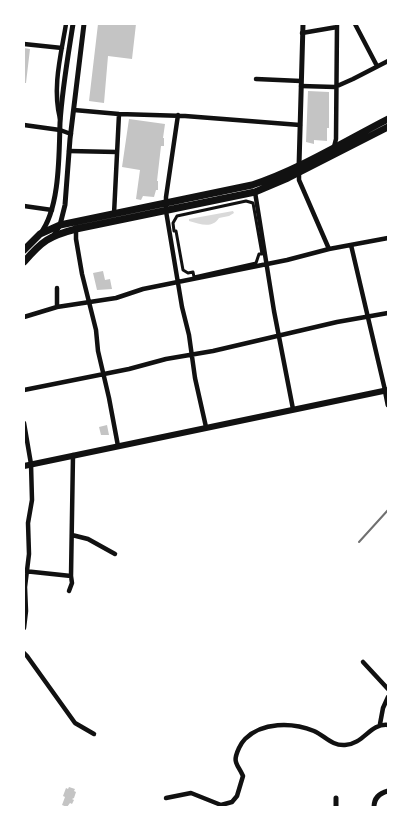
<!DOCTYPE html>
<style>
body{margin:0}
#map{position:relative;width:412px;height:831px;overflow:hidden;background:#fff;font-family:"Titillium Web",sans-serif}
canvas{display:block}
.frame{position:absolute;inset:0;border:25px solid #fff;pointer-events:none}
</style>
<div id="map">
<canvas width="412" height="831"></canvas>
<div class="frame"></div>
</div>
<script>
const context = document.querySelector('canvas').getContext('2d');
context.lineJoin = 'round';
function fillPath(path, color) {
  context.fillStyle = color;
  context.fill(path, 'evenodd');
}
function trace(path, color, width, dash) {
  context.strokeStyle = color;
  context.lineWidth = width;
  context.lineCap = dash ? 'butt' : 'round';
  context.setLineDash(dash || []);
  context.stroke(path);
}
fillPath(new Path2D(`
 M233 211 234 213 229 216 219 218C212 229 200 224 189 221V219Z`), '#d9d9d9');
fillPath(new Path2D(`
 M98 24H136L132 59 108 56 104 103 89 101Z
 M24 48 30 49 26 83H24Z
 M308 91 329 92V128H327V141L314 140V144L306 142Z
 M129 119 165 124 163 138H164V146H161L157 181H158V190H156L154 197 143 196 141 200 136 199 140 170 122 167Z
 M103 271 105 280 110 279 112 289 97 290 93 273Z
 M107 425 109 435H101L99 427Z
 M69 787 75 789 74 791 76 792 74 798 72 799 74 800 72 804 70 803 67 807 62 805 65 797 63 796 66 788 68 789Z`), '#c4c4c4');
trace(new Path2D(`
 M246 201 253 203 262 254H259L256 263 194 277 193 272 188 273 183 270 176 231H174L173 223 177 216Z`), '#111', 3);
trace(new Path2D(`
 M355 24 377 66
 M302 33 337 27
 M24 44 62 48
 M256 79 301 81
 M301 86 335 87 353 79 388 61
 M74 110 119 114 185 116 300 125
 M178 115 166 197V211L182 307 189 335 195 378 206 427
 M60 119C52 87 61 55 66 24
 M24 125 60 130 71 134
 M334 147 336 139 337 24
 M69 151 117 152
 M299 171V180L329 249
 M255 192 274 311 293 409
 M24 206 52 210
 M114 214 119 114
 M76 229V239L82 274 96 330 98 351 109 398 118 446
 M351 245 385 390
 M57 307V288
 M24 317 57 307 116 298 143 289 287 260 329 249 388 238
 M24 390 129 369 166 359 213 351 337 322 388 313
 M24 423 31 464 32 500 28 523 29 554 25 587 26 611 24 628
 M72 535 88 539 115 554
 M24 571 71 576
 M69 591 72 583 71 576 73 455
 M24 653 27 656 75 723 94 734
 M363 662 388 689
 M380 724 383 708 388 697
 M166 798 191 793 221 805 232 802 237 796 243 776C237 763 232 763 239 748 241 744 242 742 245 739 262 722 292 722 314 731 325 736 332 746 345 745 364 744 370 723 388 725`), '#111', 4.5);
trace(new Path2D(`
 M299 166 303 24
 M40 234C60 209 59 154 60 123 62 90 68 56 73 24
 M54 235 60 225 65 205 70 139 84 24
 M385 390 388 405
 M336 798V807
 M374 807C374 798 380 793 388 791`), '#111', 5);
trace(new Path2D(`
 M24 466 388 390`), '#111', 6);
trace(new Path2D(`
 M24 250 40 234 60 225 252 185C300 169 343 142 388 119
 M24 262C42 241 49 236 76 229L255 192 288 178 388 127`), '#111', 7);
trace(new Path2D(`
 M359 542 388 510`), '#707070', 2);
</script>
